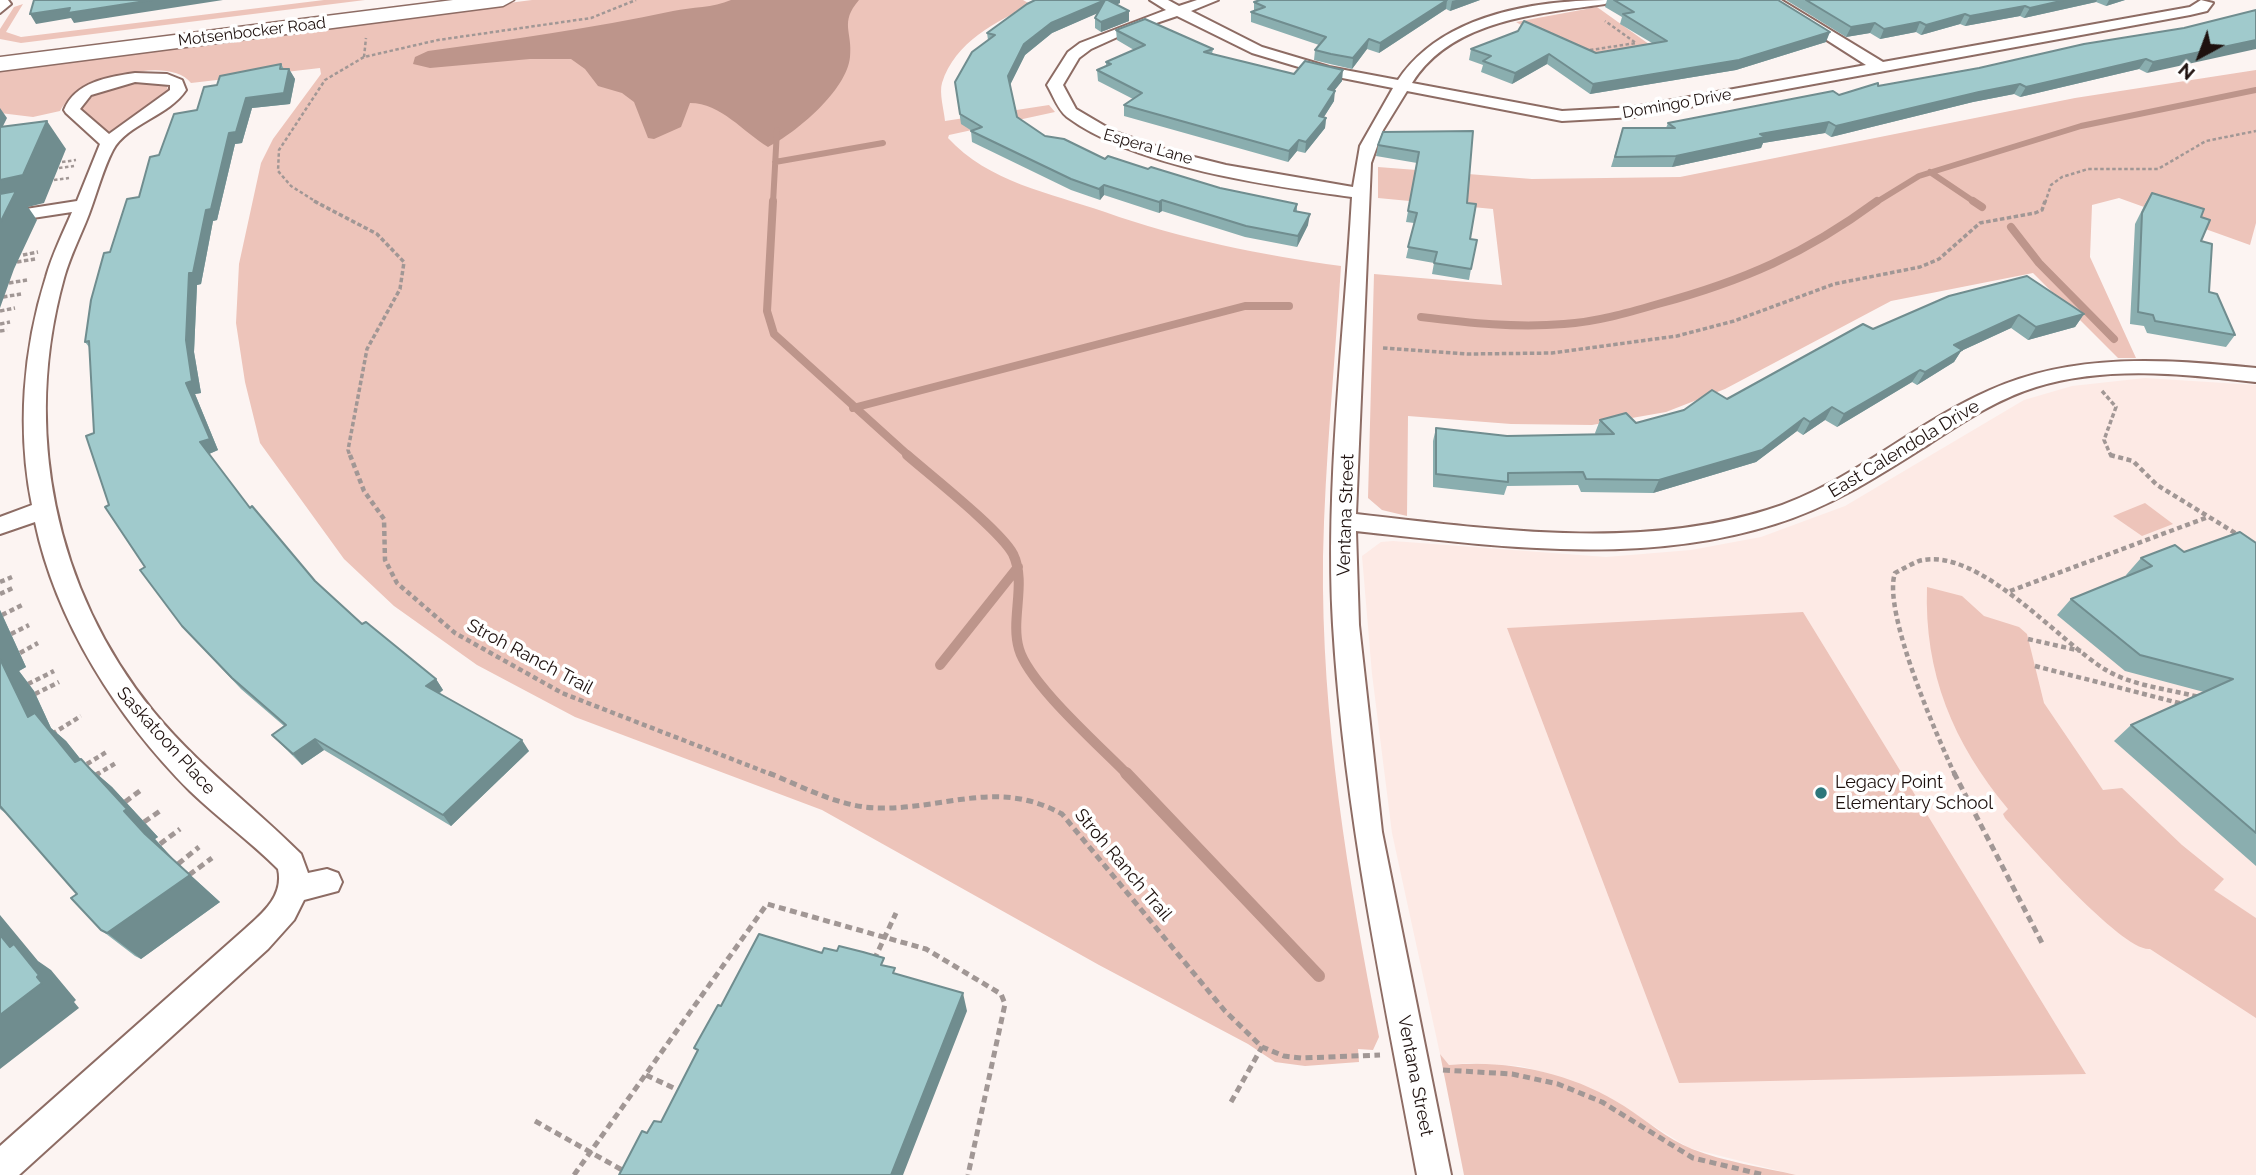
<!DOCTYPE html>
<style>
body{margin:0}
#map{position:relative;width:2256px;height:1175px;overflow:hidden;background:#fcf4f2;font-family:Raleway,sans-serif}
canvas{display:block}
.north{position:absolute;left:2165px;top:21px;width:70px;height:70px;-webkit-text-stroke:5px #fff;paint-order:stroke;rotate:221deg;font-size:19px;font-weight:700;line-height:28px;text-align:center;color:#1e110e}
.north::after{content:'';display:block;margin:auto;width:24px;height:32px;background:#1e110e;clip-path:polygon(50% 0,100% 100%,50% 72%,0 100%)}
</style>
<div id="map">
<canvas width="2256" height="1175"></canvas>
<div class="north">N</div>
</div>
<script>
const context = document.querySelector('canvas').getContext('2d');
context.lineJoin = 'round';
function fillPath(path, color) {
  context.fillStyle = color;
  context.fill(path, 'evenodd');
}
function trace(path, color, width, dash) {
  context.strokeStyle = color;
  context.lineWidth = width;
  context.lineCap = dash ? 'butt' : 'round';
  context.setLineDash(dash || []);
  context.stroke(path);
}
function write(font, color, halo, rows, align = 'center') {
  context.font = font + ' Raleway,sans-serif';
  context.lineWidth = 7;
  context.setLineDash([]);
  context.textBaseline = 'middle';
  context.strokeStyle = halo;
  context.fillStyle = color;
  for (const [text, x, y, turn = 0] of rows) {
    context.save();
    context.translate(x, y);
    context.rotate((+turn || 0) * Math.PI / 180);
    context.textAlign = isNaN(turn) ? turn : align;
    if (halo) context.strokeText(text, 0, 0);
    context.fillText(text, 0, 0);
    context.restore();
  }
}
fillPath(new Path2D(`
 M2145 378 2256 385V1175H1796L1689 1148 1602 1094 1543 1072 1520 1066 1469 1063 1449 1065 1440 1054 1392 833 1372 674 1362 556 1381 542 1393 541 1606 557 1691 550 1761 537 1845 506 2024 400 2072 386Z`), '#fdeae5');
fillPath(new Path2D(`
 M324 0H365L21 43 0 39V29L14 7 23 4 6 32 21 37Z
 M532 0H1023L1032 5C996 21 955 42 942 83 939 93 944 110 945 121L1049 105 1055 112 949 135 948 138C988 182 1050 193 1105 212 1180 239 1262 255 1341 266 1335 363 1325 460 1323 557 1321 719 1348 879 1379 1037L1373 1050 1358 1049 1359 1062 1305 1066 1275 1062 1248 1044 1099 965 822 810 575 717 477 665 394 606 344 559 260 443 245 382 236 323 239 264 261 163 273 139 321 74 320 68 191 83C169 53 74 81 60 111L33 117 0 113V68Z
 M1597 7 1653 47 1582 60 1516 22Z
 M2256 70V223L2250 245 2119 198 2092 205 2090 257 2136 358H2118L2033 273 1891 301 1725 389 1666 412 1592 425 1511 424 1408 416 1407 516 1382 510 1368 498 1374 274 1502 285 1493 209 1378 198V167L1532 179 1680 177 2075 98Z
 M133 80 166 84 169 92 114 131H107L82 109 96 92Z
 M2145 503 2173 524 2142 536 2113 516Z
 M1927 587 1962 596 1984 616 2019 627 2027 634 2044 703 2103 790 2122 788 2182 845 2224 879 2214 890 2256 918V1018L2150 949C2123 952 2026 842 2005 818L2003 814 2008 809C1953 743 1924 673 1927 587Z
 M1803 612 2086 1074 1679 1083 1507 628Z
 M1440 1054 1449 1065C1508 1059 1573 1073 1624 1106 1646 1120 1667 1139 1692 1149 1725 1162 1762 1167 1796 1175H1464Z`), '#edc4ba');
fillPath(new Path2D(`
 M731 0H859C839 23 853 32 850 57 847 90 796 133 768 147 743 132 721 103 690 103L681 127 654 139 648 138 634 102 622 93 598 86 585 69 571 59H530L430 68 413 64 415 57 428 51C510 40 592 28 673 11 692 7 713 8 731 0Z`), '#bd958b');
trace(new Path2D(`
 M775 162 883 143
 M1930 172 1976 203
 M773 203 777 130
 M1875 203 1919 176 2081 126 2256 90`), '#bd958b', 6);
trace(new Path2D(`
 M773 201 767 311 774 334 909 456
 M1973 201 1982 207
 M2011 227 2039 263 2114 339
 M1421 317C1469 323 1516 328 1564 324 1596 322 1627 313 1658 304 1743 281 1805 254 1877 201
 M853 408 1245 306H1289`), '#bd958b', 8);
trace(new Path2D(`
 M907 455C930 475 1001 531 1013 554 1027 583 1010 619 1019 649 1029 684 1101 747 1128 775
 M940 665 1018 567`), '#bd958b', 10);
trace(new Path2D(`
 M1126 773 1319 976`), '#bd958b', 12);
const street = new Path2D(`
 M0 0H8L11 4 0 13Z
 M1150 0H1168L1179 6 1197 0H1218L1191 11 1262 47 1329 67 1398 80C1443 13 1538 0 1612 0L1605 4C1539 14 1452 19 1412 83L1562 111 1634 107 1866 65 1764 0H1781L1883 62 2190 7 2201 0 2213 3 2207 11 2190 15 1634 117 1562 121 1407 91 1383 130 1371 163 1356 514C1490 529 1635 551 1767 510 1849 485 1912 424 1990 390 2074 352 2166 359 2256 368V382C2184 374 2107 365 2036 387 1997 399 1963 422 1929 444 1880 475 1831 507 1775 524 1639 567 1494 546 1356 531L1359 625 1382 832 1451 1175H1417C1383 993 1344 811 1333 625 1325 487 1344 336 1352 197 1270 186 1134 167 1067 117 1058 110 1053 95 1047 85L1068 52 1080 43 1166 10ZM1177 16 1252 53 1322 74 1393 88 1360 146 1353 187 1226 165 1170 151 1115 132 1076 109 1063 85 1079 58 1091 49 1124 34Z
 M135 73 167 74 182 80 186 90C169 116 127 124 113 150 103 169 97 193 89 214 81 235 70 256 64 278 22 429 54 589 153 711 198 766 252 805 301 854L308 873 327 869 338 873 342 882 338 891 304 900 294 920 268 949 19 1175H0V1146L246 928C264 912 284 895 278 869 250 841 218 818 190 791 118 719 56 622 35 522L0 534V517L32 505C17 431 23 349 46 277 52 255 63 233 72 212L0 223V213L77 201 100 144 66 113 64 110C75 82 108 77 135 73ZM135 82 170 85V90L109 134 80 109 91 95Z`);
const secondary = new Path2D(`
 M453 0H514L503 6 0 71V57Z`);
trace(street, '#8d6c64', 4);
trace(secondary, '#8d6c64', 3);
trace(new Path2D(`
 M1584 51 1636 43 1605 21
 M364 57 366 38
 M62 162 76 160
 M59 168 74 166
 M54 180 69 178
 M318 203 291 186 278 171 279 150 325 80 364 57 438 40 591 18 636 0
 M2045 203 2051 185 2062 177 2088 169H2158L2206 141 2256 131`), '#a19795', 2.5, [3.5, 2.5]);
trace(new Path2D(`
 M314 201 377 234 404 262 400 289 367 349 348 450 350 456
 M23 255 38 252
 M17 262 35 259
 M9 283 27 280
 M3 297 21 294
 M0 311 15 308
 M0 324 10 322
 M0 331 7 330
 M1383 348 1468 354 1552 353 1677 336 1734 321 1834 284 1920 267 1939 259 1980 223 2035 213 2042 210 2045 201
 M2102 391 2116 407 2104 440 2111 456`), '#a19795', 3.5, [4.5, 2.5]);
trace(new Path2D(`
 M350 455 364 491 384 519 385 560 397 583 455 633 562 693 773 775
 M2110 455 2133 461 2157 485 2240 536
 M0 582 12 577
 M2010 591 2208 517
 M0 594 15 587
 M2 615 22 605
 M11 634 29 625
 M2028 639 2081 651
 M20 653 38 643
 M2035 666 2183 704
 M28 684 54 671
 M35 694 59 682
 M52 734 81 716
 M87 764 108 751
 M96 775 116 763
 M1955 775C1937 736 1882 611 1895 573 1903 569 1911 564 1919 561 1978 545 2059 642 2106 670 2133 686 2168 689 2199 697`), '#a19795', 4.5, [5, 3.5]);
trace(new Path2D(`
 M769 773C803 787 840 807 877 808 944 810 997 778 1062 814L1225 1011 1262 1047 1284 1056 1301 1058 1380 1055
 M1954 773 2042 943
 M95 776 99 773
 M125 802 141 790
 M144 822 160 811
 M160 844 180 829
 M178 864 199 847
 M189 875 212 858
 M874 960 896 913
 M1443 1070 1512 1074 1558 1084 1602 1102 1693 1158 1764 1175
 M646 1075 680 1091
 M1231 1102 1262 1047
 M535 1121 631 1175
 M574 1175 767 904 926 949 1001 994 1005 1004 968 1175`), '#a19795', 5, [7, 4.5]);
fillPath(street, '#fff');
fillPath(secondary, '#fff');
fillPath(new Path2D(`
 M1260 0H1480L1450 11 1446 9 1379 53 1367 49 1352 69 1330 64 1314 60 1315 50 1319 45 1251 22V12L1254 11V2Z
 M1607 0H1778L1826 42 1736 70 1590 94 1547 64 1512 84 1481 72 1483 65 1469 60 1471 49 1596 53 1652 43 1620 24 1622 17 1605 7Z
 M1786 0H2125L2106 6 2096 2 2024 18 2020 16 1965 26 1960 24 1921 35 1916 32 1880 39 1870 33 1846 37Z
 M1120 3 1116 5 1129 21 1101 32 1095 28V18L1097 13 1052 33 1025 55 1010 85 1017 117 1045 136 1105 159 1220 188 1297 204V211L1308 225 1297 247 1245 237 1162 211 1159 213 1104 195 1100 200 1071 190 972 142 971 131H972L961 124 955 82 988 40 987 33Z
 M2184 28 2147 73 2139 69 2020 97 2014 94 1973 102 1831 137 1825 133 1763 143 1761 148 1672 167H1611L1623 128H1666L1668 123 1839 95 1878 86 1979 68Z
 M1116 30 1213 49 1212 54 1294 74 1342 81 1334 90V101L1324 117 1326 118 1325 128 1305 153 1297 151 1288 162 1124 116V105L1133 99 1098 81 1097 70 1106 67V62L1134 50 1117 40Z
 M281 64 284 69H289L295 79 290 104 252 108 242 143 235 144 217 220 213 221 201 284 197 285 194 352 201 393 195 394 218 450 209 454 250 508 315 581 362 624 436 679 443 690 439 694 529 751 451 826 324 750 302 765 272 735 284 726 241 689 182 626 145 567 109 505 89 347 85 342 110 252 139 197 159 155 197 110 217 85Z
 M1473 131 1467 203 1471 269 1469 280 1432 274 1434 263 1406 258 1414 223 1406 222 1417 163 1376 156 1378 145Z
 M2152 193 2201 217V241L2209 292 2235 335 2226 347 2147 333 2144 326 2130 324 2135 224 2145 204Z
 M1949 296 2084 314 2075 327 2028 340 2011 328 1961 351 1954 362 1917 385 1912 382 1837 427 1825 420 1803 435 1797 431 1756 462 1653 493 1581 492 1578 485 1507 486 1504 495 1433 487V441L1436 428 1507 436 1596 435 1595 433 1600 420 1636 423 1727 399 1873 329Z
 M2256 543V866L2114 741 2131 725 2204 692 2125 671 2057 615 2071 599 2127 576 2126 575 2141 558Z
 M0 610 26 667 19 671 34 691 51 728 66 741 82 761 112 787 158 837 155 839 175 861 220 902 141 959 135 956 101 930 77 894 8 815 0 809Z`), '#8aaeaf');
fillPath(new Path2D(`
 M152 0H223L74 23 71 18 36 24 30 14 70 8Z
 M1105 0V10L1052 33 1025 55 1009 87 1008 76 1024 44 1051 23Z
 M1106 0H1120V3L1107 9Z
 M1447 0 1446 9 1379 53 1380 43Z
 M1456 0H1480L1450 11 1452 1Z
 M2065 0H2097L2096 2 2024 18 2030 8Z
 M2109 0H2125L2106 6Z
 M2025 6 2020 16 1965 26 1970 16Z
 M1129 11V21L1101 32V22Z
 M1965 14 1960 24 1921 35 1926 25Z
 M1920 22 1916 32 1880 39 1884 29Z
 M1875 23 1870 33 1846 37 1851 27Z
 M1830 32 1826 42 1736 70 1590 94 1593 84Z
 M1369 39 1367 49 1352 69 1353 58Z
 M2256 40V49L2147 73 2153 62Z
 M1549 54 1547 64 1512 84 1515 73Z
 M2146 59 2139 69 2020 97 2026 87Z
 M289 69 295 79 290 104 252 108 242 143 235 144 217 220 213 221 201 284 197 285 194 352 201 393 195 394 218 450 209 454 200 442 186 383V340L189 273 206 210 229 133 246 98Z
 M1343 70 1342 81 1327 100 1328 89Z
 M2020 84 2014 94 1973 102 1831 137 1836 126 1979 92Z
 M1335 91 1334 101 1318 126 1319 116Z
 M0 108 7 118 0 132Z
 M1326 118 1325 128 1305 153 1306 142Z
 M47 121 66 149 44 203 28 207 37 220 14 269 0 308V180Z
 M1829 122 1825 133 1763 143 1761 148 1672 167 1676 156 1760 134Z
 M1299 140 1297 151 1288 162 1289 151Z
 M1104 185V195L1100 200 1099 189Z
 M1162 200V211L1159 213V202Z
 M1310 214 1308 225 1297 247 1298 236Z
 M2084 314 2075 327 2028 340 2036 327Z
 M2019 315 2011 328 1961 351 1954 362 1917 385 1925 372 1954 345Z
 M1920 370 1912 382 1837 427 1844 414Z
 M1832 407 1825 420 1803 435 1810 422Z
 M1804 418 1797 431 1756 462 1653 493 1659 480Z
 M0 610 26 667 19 671 34 691 51 728 66 741 82 761 112 787 158 837 155 839 175 861 220 902 141 959 107 933 145 834 75 762 28 717 0 659Z
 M436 679 443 690 433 697 426 686Z
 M315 739 324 750 302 765 293 754Z
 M522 740 529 751 451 826 443 815Z
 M0 915 38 961 51 970 76 1000 74 1002 79 1008 0 1069V1015L10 947 0 935Z
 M963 993 967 1011 903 1175H891Z`), '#708d8f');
const building = new Path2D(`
 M34 0H152L68 13 70 8 30 14Z
 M1035 0H1108L1129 11 1101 22 1095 18 1105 0 1051 23 1024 44 1008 76 1017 117 1045 136 1064 139 1105 159 1108 156 1148 169 1151 167 1220 188 1297 204 1294 211 1310 214 1298 236 1246 226 1162 200 1159 202 1104 185 1099 189 1071 179 971 131 982 127 960 114 955 82 972 52 995 35 987 33 1027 4Z
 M1260 0H1447L1380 43 1369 39 1353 58 1331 54 1315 50 1326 37 1251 12 1265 7 1254 2Z
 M1614 0H1778L1830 32 1739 60 1593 84 1549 54 1515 73 1483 61 1491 56 1471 49 1518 31 1524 21 1596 53 1667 41 1623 14 1634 12Z
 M1806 0H2065L2030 8 2025 6 1970 16 1965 14 1926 25 1920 22 1884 29 1875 23 1851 27Z
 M2256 10V40L2153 62 2146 59 2026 87 2020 84 1979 92 1836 126 1829 122 1760 134 1765 137 1676 156 1615 157 1623 128H1675L1668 123 1833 91 1839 95 1878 83V86L1979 68 2084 44 2184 28Z
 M1145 19 1213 49 1204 52 1294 74 1305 61 1343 70 1328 89 1335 91 1319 116 1326 118 1306 142 1299 140 1289 151 1124 105 1142 93 1097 70 1111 64 1106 62 1145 45 1116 30Z
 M281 64 280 69H289L284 93 246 98 236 132 229 133 211 209 206 210 193 273H189L186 340 192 381 186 383 210 439 200 442 250 508 252 506 315 581 362 624 366 622 436 679 426 686 522 740 443 815 315 739 293 754 272 735 286 725 232 678 182 626 140 570 145 567 105 507 109 505 86 436 94 433 89 341 85 342 91 300 104 253 110 252 127 199 139 197 150 157 159 155 174 114 197 110 204 87 217 85 220 76Z
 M47 121 23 175 0 180V127Z
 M1473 131 1467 203 1476 204 1470 239 1477 240 1471 269 1434 263 1437 252 1408 247 1417 213 1408 211 1419 152 1378 145 1383 132Z
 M16 191 0 223V194Z
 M2152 193 2204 209 2201 217 2210 220 2201 241 2212 244 2209 292 2217 294 2235 335 2155 321 2153 315 2138 312 2142 213Z
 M2027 276 2084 314 2036 327 2019 315 1954 345 1962 350 1925 372 1920 370 1844 414 1832 407 1810 422 1804 418 1762 450 1659 480 1586 479 1583 472 1508 473V482L1436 474V428L1507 436 1614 434 1600 420 1626 413 1636 423 1684 410 1712 390 1727 399 1863 324 1873 329 1949 296Z
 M2240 532 2256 543V833L2131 725 2233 679 2140 655 2071 599 2152 566 2141 558 2175 545 2184 552Z
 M0 659 28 717 35 713 75 762 81 759 127 809 124 811 145 834 190 875 107 933 101 930 71 898 77 894 0 806Z
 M759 934 822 953 824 948 837 951 839 946 863 952 884 958 881 965 895 968 893 973 963 993 891 1175H619L642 1131 647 1133 654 1121 661 1122 698 1050 694 1048 718 1005 721 1006Z
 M0 935 10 947 14 944 39 975 37 977 42 983 0 1015Z`);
fillPath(building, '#a0cacc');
trace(building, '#708d8f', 2);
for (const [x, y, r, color] of [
 [1821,793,7,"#2d777b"]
]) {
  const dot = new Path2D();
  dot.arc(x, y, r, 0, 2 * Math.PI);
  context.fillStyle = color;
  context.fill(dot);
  trace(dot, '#fff', 2.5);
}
write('16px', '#1e110e', '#fff', [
 ["Motsenbocker Road",252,32,-7],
 ["Domingo Drive",1677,104,-10],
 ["Espera Lane",1148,147,16]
]);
write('18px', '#1e110e', '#fff', [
 ["East Calendola Drive",1904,449,-31],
 ["Ventana Street",1346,515,-88],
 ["Stroh Ranch Trail",530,657,28],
 ["Saskatoon Place",166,741,48],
 ["Stroh Ranch Trail",1123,865,50],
 ["Ventana Street",1415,1076,79]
]);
write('18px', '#1e110e', '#fff', [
 ["Legacy Point",1835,783],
 ["Elementary School",1835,804]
], 'left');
</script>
